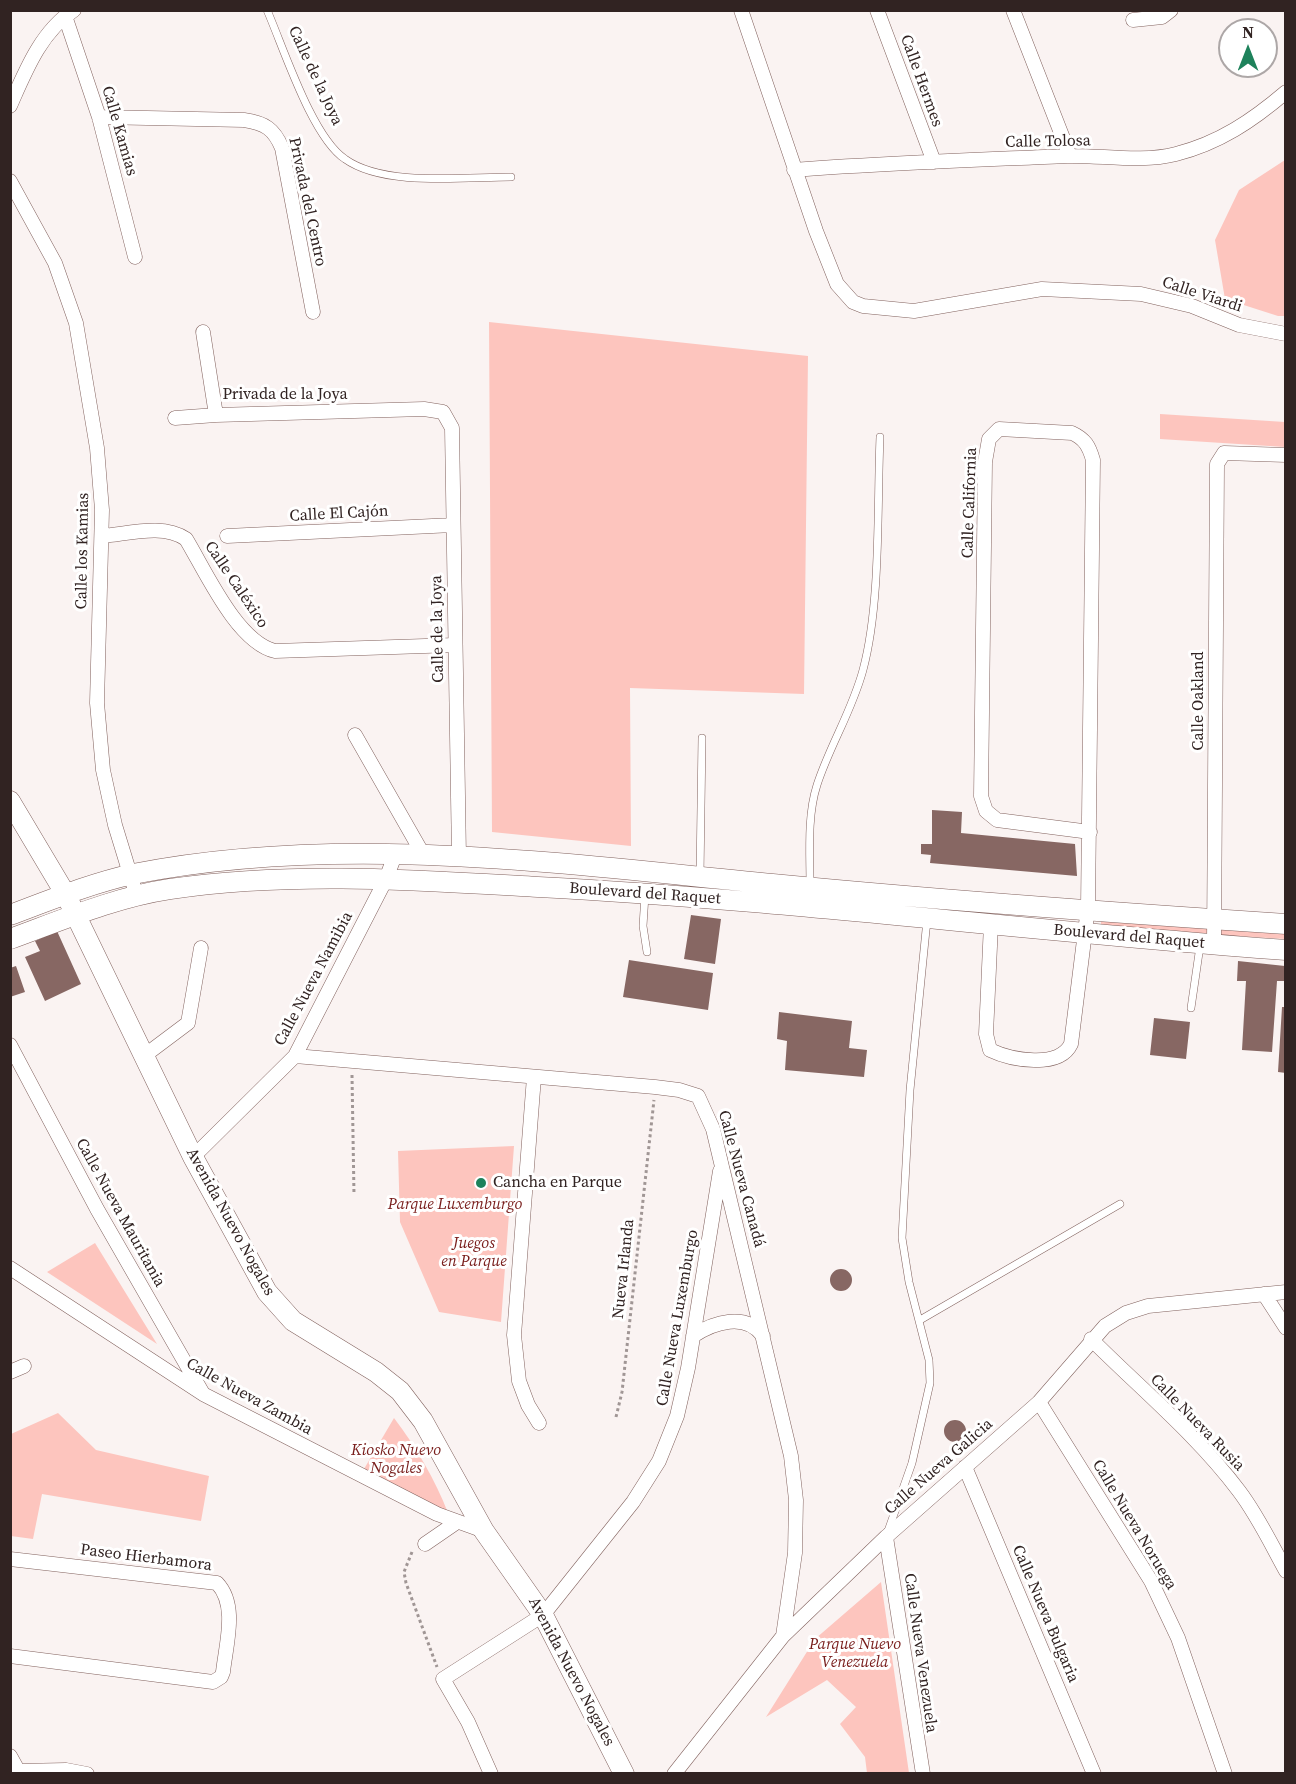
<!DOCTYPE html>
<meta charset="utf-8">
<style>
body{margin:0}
#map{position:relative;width:1296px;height:1784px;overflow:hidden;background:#faf3f2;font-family:"Source Serif 4",serif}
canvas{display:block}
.frame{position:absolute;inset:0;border:12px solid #312322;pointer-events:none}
.north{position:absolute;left:1218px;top:18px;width:60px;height:60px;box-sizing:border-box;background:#fff;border:2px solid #ada7a7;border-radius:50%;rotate:0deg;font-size:16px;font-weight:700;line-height:24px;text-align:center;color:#312322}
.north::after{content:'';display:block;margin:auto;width:21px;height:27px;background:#1e825b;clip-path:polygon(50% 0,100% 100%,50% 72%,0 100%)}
</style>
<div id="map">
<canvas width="1296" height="1784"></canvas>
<div class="frame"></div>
<div class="north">N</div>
</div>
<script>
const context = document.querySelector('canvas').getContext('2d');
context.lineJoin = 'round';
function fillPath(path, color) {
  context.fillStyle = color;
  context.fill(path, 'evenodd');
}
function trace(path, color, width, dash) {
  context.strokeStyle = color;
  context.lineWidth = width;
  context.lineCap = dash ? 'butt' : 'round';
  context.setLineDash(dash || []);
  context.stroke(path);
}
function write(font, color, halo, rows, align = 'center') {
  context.font = font + ' "Source Serif 4",serif';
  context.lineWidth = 6;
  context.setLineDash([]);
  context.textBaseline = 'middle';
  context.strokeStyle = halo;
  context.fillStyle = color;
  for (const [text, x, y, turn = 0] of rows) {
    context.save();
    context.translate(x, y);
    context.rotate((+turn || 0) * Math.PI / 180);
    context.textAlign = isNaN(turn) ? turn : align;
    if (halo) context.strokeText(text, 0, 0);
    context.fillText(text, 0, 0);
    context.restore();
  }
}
fillPath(new Path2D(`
 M1285 160 1286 316H1278L1225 299 1215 240 1239 190Z
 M489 322 808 356 804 694 630 688 631 846 492 832Z
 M1160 414 1285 422V447L1160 439Z
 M1101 912 1208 921V934L1101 927Z
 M1219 922 1285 927V939L1219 935Z
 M514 1146 501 1322 439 1312 400 1222 398 1151Z
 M95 1243 157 1344 47 1272Z
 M58 1413 96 1450 209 1476 201 1521 42 1494 33 1539 11 1536V1434Z
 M394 1418C416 1447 435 1479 448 1513L364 1469Z
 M881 1582 909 1773H867L865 1757 840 1724 856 1707 827 1680 766 1717 815 1639Z`), '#fdc5be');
fillPath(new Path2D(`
 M932 810 962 812 961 833 1075 844 1077 876 930 863 931 855 921 854V844H932Z
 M691 915 721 919 715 964 684 959Z
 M57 931 81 984 45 1001 25 957 40 951 35 941Z
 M629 960 713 973 708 1010 623 997Z
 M1238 961 1285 966 1286 981H1277L1272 1052 1242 1050 1246 981H1237Z
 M16 966 25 992 10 997V968Z
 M1282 1007H1286V1073L1278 1072Z
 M779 1012 852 1021 849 1048 867 1050 864 1077 785 1070 787 1041 777 1039Z
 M1154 1018 1190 1022 1186 1059 1150 1055Z
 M830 1280a11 11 0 1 1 22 0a11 11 0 1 1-22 0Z
 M944 1431a11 11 0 1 1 22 0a11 11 0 1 1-22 0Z`), '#876763');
const lane = new Path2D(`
 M267 10C284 49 312 137 345 159 384 187 464 177 511 177
 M700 875 702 738
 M810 885C810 853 807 816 817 785 830 745 852 711 863 670 881 603 877 508 880 437
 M645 895 643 926 647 952
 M1191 1008 1200 946
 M920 1320 1120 1204
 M888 1531 912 1463 930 1383 929 1360 909 1282 902 1238 910 1090 927 920`);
const street = new Path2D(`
 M741 10 816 231 837 284 853 302 863 306 914 311 1042 289 1141 294 1192 306 1239 325 1286 334
 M877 10 934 162
 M1013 10 1070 156
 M65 16 99 117 135 257
 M1133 20 1162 17 1171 10
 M10 106C25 72 41 31 74 10
 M99 117 244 120C265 123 274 129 282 148L313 312
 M794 170C884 163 976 160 1067 156 1102 155 1141 163 1176 154 1219 143 1252 121 1286 92
 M10 181 55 263 76 323 97 448 102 510 97 703 103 770 115 825 137 897
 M203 332 216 415 424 409 443 412 452 428 459 857
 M175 418 216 415
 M102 536C128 534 163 523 186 539 206 572 237 642 275 651L455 645
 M227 536 453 525
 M355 735 424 856
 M991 924 986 1034 990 1050C1011 1060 1059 1069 1071 1044L1088 908 1093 460C1089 446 1085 439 1072 433L999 429 989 439 985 462 981 796 986 811 997 820 1090 832
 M1214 945 1217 464 1224 453 1286 455
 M10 1045 97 1209 202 1392
 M144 1056 188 1023 201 948
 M295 1056 655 1087 679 1090 698 1096 713 1129 791 1456 796 1500 795 1553 783 1636
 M534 1077 514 1335 519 1381 528 1405 539 1423
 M193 1157 295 1056 386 879 395 855
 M10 1268 203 1394 437 1514 484 1531
 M1264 1294 1286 1328
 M693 1336C714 1322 746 1312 763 1336
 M1091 1339C1141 1389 1197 1435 1239 1491 1258 1516 1271 1544 1286 1571
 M10 1372 24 1366
 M1039 1402 1151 1581 1178 1638 1225 1774
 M965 1467 1094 1774
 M886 1537 923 1774
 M425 1544 457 1522
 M10 1559 217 1583C238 1605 226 1644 223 1672L221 1677 213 1682 10 1656
 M10 1756 20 1774
 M19 1771 66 1770 87 1774
 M491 1774 468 1722 443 1679 543 1615 633 1502 659 1461 677 1416 688 1368 720 1171
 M674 1774 783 1636 886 1537 1039 1402 1105 1326 1126 1313 1148 1306 1286 1292`);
const secondary = new Path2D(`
 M10 801 66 895 193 1157 267 1292 293 1321 376 1372 400 1391 423 1421 484 1531 543 1615 624 1774
 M10 915C50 900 92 883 133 874 345 832 570 865 783 885 950 901 1118 913 1286 924
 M10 939C62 920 116 897 170 889 293 871 416 880 538 887 788 900 1036 932 1286 950`);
trace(lane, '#82625e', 8);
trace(street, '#82625e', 15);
trace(secondary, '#82625e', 21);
trace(new Path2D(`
 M352 1075 354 1195
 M616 1417 622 1392 654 1100
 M412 1552 404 1572 406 1583 437 1667`), '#a09695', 3, [3, 3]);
trace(lane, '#fff', 7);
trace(street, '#fff', 14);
trace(secondary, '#fff', 20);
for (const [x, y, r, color] of [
 [481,1183,6,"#1e825b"]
]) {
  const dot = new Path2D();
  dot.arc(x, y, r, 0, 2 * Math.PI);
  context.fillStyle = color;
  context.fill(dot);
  trace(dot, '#fff', 2);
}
write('16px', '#312322', '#fff', [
 ["Calle de la Joya",315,76,65],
 ["Calle Hermes",921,81,70],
 ["Calle Kamias",119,131,74],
 ["Calle Tolosa",1048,142,-1],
 ["Privada del Centro",307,202,78],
 ["Calle Viardi",1202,295,18],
 ["Privada de la Joya",285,395],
 ["Calle California",970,503,-88],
 ["Calle El Cajón",339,514,-3],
 ["Calle los Kamias",83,551,-89],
 ["Calle Caléxico",236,585,56],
 ["Calle de la Joya",438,629,-91],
 ["Calle Oakland",1199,701,-90],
 ["Boulevard del Raquet",645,894,4],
 ["Boulevard del Raquet",1129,937,5],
 ["Calle Nueva Namibia",314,979,-62],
 ["Calle Nueva Canadá",741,1179,75],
 ["Calle Nueva Mauritania",120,1213,61],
 ["Avenida Nuevo Nogales",230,1222,61],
 ["Nueva Irlanda",624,1269,-84],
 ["Calle Nueva Luxemburgo",678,1318,-80],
 ["Calle Nueva Zambia",249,1397,29],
 ["Calle Nueva Rusia",1197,1423,46],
 ["Calle Nueva Galicia",939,1467,-41],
 ["Calle Nueva Noruega",1134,1525,59],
 ["Paseo Hierbamora",146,1558,7],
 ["Calle Nueva Bulgaria",1045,1614,67],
 ["Calle Nueva Venezuela",920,1653,82],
 ["Avenida Nuevo Nogales",571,1672,62]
]);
write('16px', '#312322', '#fff', [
 ["Cancha en Parque",493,1183]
], 'left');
write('italic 16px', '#781c1a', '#fff', [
 ["Parque Luxemburgo",455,1205],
 ["Juegos",474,1244],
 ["en Parque",474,1262],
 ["Kiosko Nuevo",396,1451],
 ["Nogales",396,1469],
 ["Parque Nuevo",855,1645],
 ["Venezuela",855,1663]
]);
</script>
